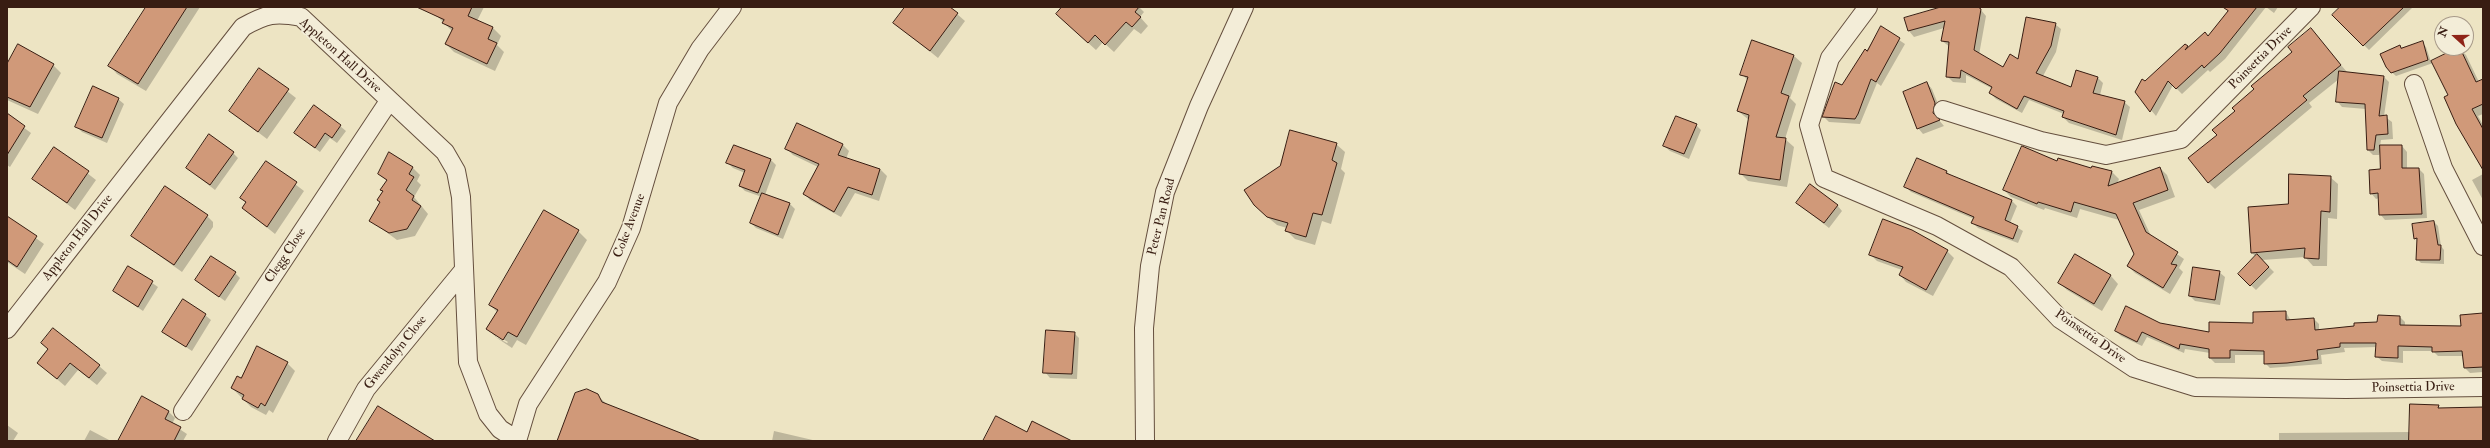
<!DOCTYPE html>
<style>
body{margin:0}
#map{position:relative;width:2490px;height:448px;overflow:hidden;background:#ede4c3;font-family:"IM FELL Double Pica",serif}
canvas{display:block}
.frame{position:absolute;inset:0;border:8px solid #381d12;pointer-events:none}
.north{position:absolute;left:2434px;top:16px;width:40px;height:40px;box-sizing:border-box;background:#f3edd8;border:1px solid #a89a89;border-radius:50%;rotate:291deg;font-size:11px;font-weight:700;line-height:16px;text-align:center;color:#381d12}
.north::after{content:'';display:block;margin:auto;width:14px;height:18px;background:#8f2418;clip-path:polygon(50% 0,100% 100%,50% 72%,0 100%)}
</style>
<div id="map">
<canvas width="2490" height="448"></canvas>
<div class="frame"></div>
<div class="north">N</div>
</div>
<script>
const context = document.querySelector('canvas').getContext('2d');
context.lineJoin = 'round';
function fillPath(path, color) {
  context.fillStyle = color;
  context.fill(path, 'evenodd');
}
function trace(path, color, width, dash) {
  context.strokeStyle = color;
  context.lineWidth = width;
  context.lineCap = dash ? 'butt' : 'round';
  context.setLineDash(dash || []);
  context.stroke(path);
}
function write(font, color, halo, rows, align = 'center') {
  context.font = font + ' "IM FELL Double Pica",serif';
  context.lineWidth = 3.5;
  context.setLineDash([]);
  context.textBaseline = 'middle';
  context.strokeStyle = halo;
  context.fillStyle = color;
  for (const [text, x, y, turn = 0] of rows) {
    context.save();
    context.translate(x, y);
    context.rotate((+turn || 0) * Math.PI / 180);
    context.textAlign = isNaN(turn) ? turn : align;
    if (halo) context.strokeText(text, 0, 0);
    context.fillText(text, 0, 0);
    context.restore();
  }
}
fillPath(new Path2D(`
 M147 7H200L146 91 117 74 110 66Z
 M440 7H484L477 21 493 28 501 36 497 45 504 52 495 71 454 52 446 44 452 31 436 15Z
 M907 7H949L965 21 938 58 895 23Z
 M1063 7H1139L1144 12 1140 17 1148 26 1141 34 1134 29 1114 52 1103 42 1096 50 1065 22Z
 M1945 7 1981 10 1986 16 1979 55 2004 68 2018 60 2055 24 2061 29 2056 52 2043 76 2072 88 2098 78 2103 83 2100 95 2124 102 2130 107 2122 140 2069 123 2063 117 2064 114 2029 100 2022 113 1996 99 1990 93 1993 89 1966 75V83L1953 82 1947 76 1950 47 1942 41 1944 28 1914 37 1909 31 1905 18Z
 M2224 7H2266L2225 59 2210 72 2208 70 2182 94 2173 85 2156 116 2136 92 2185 45 2189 48 2209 37 2229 11Z
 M2266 7H2278L2274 13Z
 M2342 7H2413L2369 50 2333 15Z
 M1881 28 1905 44 1881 86 1877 83 1860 124 1829 122 1824 117Z
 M2311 30 2347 72 2384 77 2389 82 2384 116 2392 122 2393 139 2381 140 2380 146H2402L2407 152V169H2419L2424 174 2427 218 2385 220 2380 214 2379 198 2376 199 2371 193 2381 170V149L2379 155H2373L2368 150 2366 109 2342 107 2337 101 2339 79 2309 103 2312 107 2215 189 2208 182 2218 135 2255 89 2293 52Z
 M2422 43 2426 47 2431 62 2459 48 2466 55 2479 82 2483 80V114L2478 116 2483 125V171L2457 123 2449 95 2433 63 2396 76 2386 67 2400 46 2403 49Z
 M1794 56 1802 63 1790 98 1796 104 1785 139 1794 147 1787 187 1748 181 1740 173 1749 120 1738 111 1748 81 1742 74Z
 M53 65 61 73 38 114 7 100V66Z
 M259 69 296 98 267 139 230 111Z
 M1927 83 1932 89 1940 109 1938 119 1944 126 1923 134 1918 128Z
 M118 99 124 104 107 143 82 132 76 126Z
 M7 115 31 133 10 167 7 165Z
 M1696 125 1701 130 1689 159 1670 151 1664 146Z
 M340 126 346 131 337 143 330 138 320 152 295 133Z
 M842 144 849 151 846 159 880 169 887 176 879 201 855 193 841 217 810 200 804 193 818 167 793 155 787 149Z
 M1336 144 1345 152 1341 169 1345 173 1331 224 1322 221 1315 245 1295 239 1286 230 1287 228 1277 225 1264 214Z
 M734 146 771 160 776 165 765 195 790 204 795 209 783 239 756 228 751 223 762 197 745 191 740 186 745 173 733 168 728 163Z
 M55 148 96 180 75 210 33 178Z
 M233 153 238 158 215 190 187 168Z
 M389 153 413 168 420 175 417 181 421 185 414 197 428 214 415 236 397 240 370 220 381 202 387 181 379 174Z
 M1918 159 1947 172 1951 176 2012 201 2017 206 2010 223 2023 231 2018 243 1978 228 1973 223 1974 219 1911 192 1906 187Z
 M266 162 304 191 275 234 243 208 246 203 241 198Z
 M2057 162 2112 172 2119 179 2117 184 2160 168 2167 175 2175 197 2139 210 2151 236 2184 259 2179 268 2183 272 2170 294 2135 273 2128 266 2135 254 2119 220 2080 209 2077 218 2045 208 2044 210 2011 197 2004 190Z
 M2483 174V200L2472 180Z
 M2330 177 2338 184 2337 219 2328 218 2327 266H2313L2305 257 2262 260 2274 272 2256 290 2239 274 2256 257 2252 253 2289 205Z
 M1797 203 1837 205 1842 211 1829 228Z
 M205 214 213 222V227L182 272 132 236Z
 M7 217 44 244 25 274 7 262Z
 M2434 222 2438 226 2441 246 2444 250V264L2421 263 2417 259 2418 241 2415 238Z
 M578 231 587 240 526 345 517 340 512 348 497 338 488 329 498 313 490 305ZM496 335 508 342 507 343 496 337Z
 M1947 251 1954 258 1933 296 1906 282 1900 275 1902 270 1877 261 1870 254Z
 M2076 255 2111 276 2118 284 2102 311 2067 290 2060 283Z
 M129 267 158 287 143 311 114 291Z
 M2219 272 2225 277 2220 305 2195 301 2190 296Z
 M235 273 240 278 225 301 196 280Z
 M2286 312 2291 321 2314 319 2319 324V330L2378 323 2400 317 2405 322V326L2462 327 2483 314V372L2470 373 2465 368 2464 356H2438L2433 351H2403V363L2382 361 2376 356 2377 347 2344 348 2345 352 2321 355 2322 364 2270 368 2265 363V355H2235V363H2215L2210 358V353L2185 349 2184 353 2147 337 2142 346 2121 336 2116 331 2160 324 2210 333 2254 324Z
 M205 315 211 320 192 351 163 332Z
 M1074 333 1079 338 1077 379 1050 378 1045 372Z
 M48 349 99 366 107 373 97 385 78 370 65 386 38 363Z
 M287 363 295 371 273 413 269 410 266 415 251 407 232 388 241 379Z
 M580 391H592L608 405 689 436 694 441H560L576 394Z
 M142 397 169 412 175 418 172 424 187 434 183 441H119Z
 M2411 405 2461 410 2483 408V441H2279V433L2410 432Z
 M7 425 18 433 13 441H7Z
 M90 430 111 441H84Z
 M774 431 817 441H772Z
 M1788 440 1812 441H1788Z`), '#0003');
const building = new Path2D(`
 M146 7H187L138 84 108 66Z
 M417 7H472L468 16 493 27 488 39 497 43 487 64 445 44 453 28 442 23 444 20Z
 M905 7H950L958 13 930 51 893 23Z
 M1062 7H1139L1135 12 1141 17 1132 27 1126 22 1105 45 1095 35 1088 43 1056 14Z
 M1941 7H1978L1981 9 1974 50 2003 67 2010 54 2018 59 2026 17 2056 23 2051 46 2036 73 2071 87 2076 70 2098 77 2093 93 2125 101 2116 135 2062 117 2064 111 2024 96 2017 109 1989 93 1992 87 1961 70 1960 78 1946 77 1949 42 1941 41 1945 21 1908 31 1904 18Z
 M2223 7H2257L2220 53 2204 68 2202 65 2176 89 2168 81 2150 112 2135 92 2142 79 2145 81 2185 44 2188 46 2185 50 2205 32 2208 36 2228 11Z
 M2340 7H2404L2363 46 2332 15Z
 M1881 26 1900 38 1876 82 1871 79 1858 114 1855 119 1822 117 1835 82 1842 85 1865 49 1867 51Z
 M2311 28 2341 65 2303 96 2307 100 2208 183 2188 158 2217 135 2212 130 2235 111 2232 108 2254 89 2251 86 2292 52 2288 47Z
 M1752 40 1794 55 1781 93 1789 96 1776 137 1786 138 1780 180 1739 174 1749 115 1737 111 1748 77 1740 75Z
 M2423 41 2428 60 2391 73 2386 67 2380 54 2400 45 2401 48Z
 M18 44 54 64 30 107 7 97V64Z
 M2457 48H2460L2476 82 2483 79V104L2472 109 2483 129V170L2456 124 2444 97 2448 95 2431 61Z
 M259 68 289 89 258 132 229 111Z
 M2339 71 2384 76 2379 116 2387 115 2388 134 2376 135 2374 150H2367L2365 104 2336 102Z
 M1927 82 1935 103 1933 113 1940 120 1917 129 1903 92Z
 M93 86 119 98 102 138 75 127Z
 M314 105 341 125 332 138 325 133 315 148 294 133Z
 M7 113 25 126 7 155Z
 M1676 116 1697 124 1684 154 1663 146Z
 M797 123 843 144 838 155 880 169 872 195 848 187 834 212 803 194 819 164 785 149Z
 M1290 130 1337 143 1332 160 1337 163 1322 215 1313 213 1306 237 1285 231 1288 223 1267 217 1254 205 1244 190 1280 166Z
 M209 134 234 152 210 185 186 168Z
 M734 145 771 159 758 193 739 186 745 170 726 163Z
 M2380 145H2402V168H2419L2422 214 2379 215 2378 193 2370 194 2369 170 2380 169Z
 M2022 146 2057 161 2058 158 2091 168 2092 166 2112 171 2108 186 2160 167 2168 190 2133 203 2146 232 2178 252 2171 264 2177 265 2163 288 2127 266 2134 254 2116 214 2074 202 2071 212 2038 202 2037 204 2003 190Z
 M54 147 89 171 67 203 32 179Z
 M389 152 413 167 409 174 414 177 406 190 414 196 412 200 421 206 407 229 389 233 369 221 380 202 377 200 383 191 380 190 387 180 378 174Z
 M1917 158 1947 171 1946 173 2012 200 2005 220 2018 226 2013 239 1971 223 1974 217 1904 187Z
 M266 161 297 182 267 227 242 208 246 202 240 198Z
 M2289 174 2331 176 2330 212 2321 211 2319 259 2304 258 2305 248 2251 253 2248 207 2288 204Z
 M1810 184 1838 205 1824 223 1796 203Z
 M165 186 208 215 174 265 131 236Z
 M762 193 790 203 778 235 750 223Z
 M544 210 579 230 517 337 508 332 503 340 486 329 498 310 489 305Z
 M7 216 37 236 17 267 7 260Z
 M1883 219 1912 230 1948 250 1926 290 1899 275 1903 267 1869 255Z
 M2434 221 2438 245H2441L2440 260H2416L2417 238 2414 239 2412 224Z
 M2075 254 2111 275 2094 304 2058 283Z
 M2257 254 2269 267 2250 286 2238 274Z
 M211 256 236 272 219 297 195 280Z
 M128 266 153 281 138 307 113 291Z
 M2193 267 2220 271 2215 300 2189 296Z
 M183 299 206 314 186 347 162 332Z
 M2126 306 2160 323 2209 332V322L2253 323V312L2286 311V320L2314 318 2315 330 2354 326V323L2377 322 2378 315 2400 316V325L2461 326 2460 315 2483 313V367L2464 368 2462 351 2432 352V347L2398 346V358L2375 357 2376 343H2340V347L2317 350 2318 359 2287 363 2264 364V351L2230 350V358H2209V349L2180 344 2179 349 2142 332 2137 342 2115 331Z
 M53 328 100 365 89 378 70 363 57 379 37 363 48 349 41 343Z
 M1046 330 1075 332 1072 374 1043 373Z
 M257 346 288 362 265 406 261 403 258 408 242 399 244 395 231 388 237 376 241 378Z
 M587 389 598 394 602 402 701 441H557L575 393Z
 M142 396 169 411 165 419 181 427 174 441H118Z
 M2410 404 2439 405 2438 408 2483 407V441H2409Z
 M378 406 435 441H356Z
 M996 416 1027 432 1032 421 1072 441H983Z`);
fillPath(building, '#d09979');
trace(building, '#381d12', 1);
const minor = new Path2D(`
 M1868 7 1830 58 1809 125 1824 178 1937 226 2011 267 2060 319 2134 368 2195 387 2346 389 2483 387
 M2414 84 2443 168 2483 246
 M1943 110 2041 141 2106 155 2181 139 2311 7
 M7 329 243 27C266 14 275 12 301 17L445 152 456 171 461 197 468 362 488 414 500 429 517 440
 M183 411 389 101
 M337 441 366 389 463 271
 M517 441 528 404 607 282 631 228 668 103 700 49 732 7
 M1145 441 1144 328 1150 266 1165 192 1199 106 1244 7`);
trace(minor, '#654f3e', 20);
trace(minor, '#f3edd8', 18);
write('13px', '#381d12', '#f3edd8', [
 ["Appleton Hall Drive",340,56,42],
 ["Poinsettia Drive",2261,58,-45],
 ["Peter Pan Road",1162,217,-76],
 ["Coke Avenue",630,226,-69],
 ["Appleton Hall Drive",78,238,-52],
 ["Clegg Close",286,256,-56],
 ["Poinsettia Drive",2090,337,35],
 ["Gwendolyn Close",396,353,-51],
 ["Poinsettia Drive",2413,388,-1]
]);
</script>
